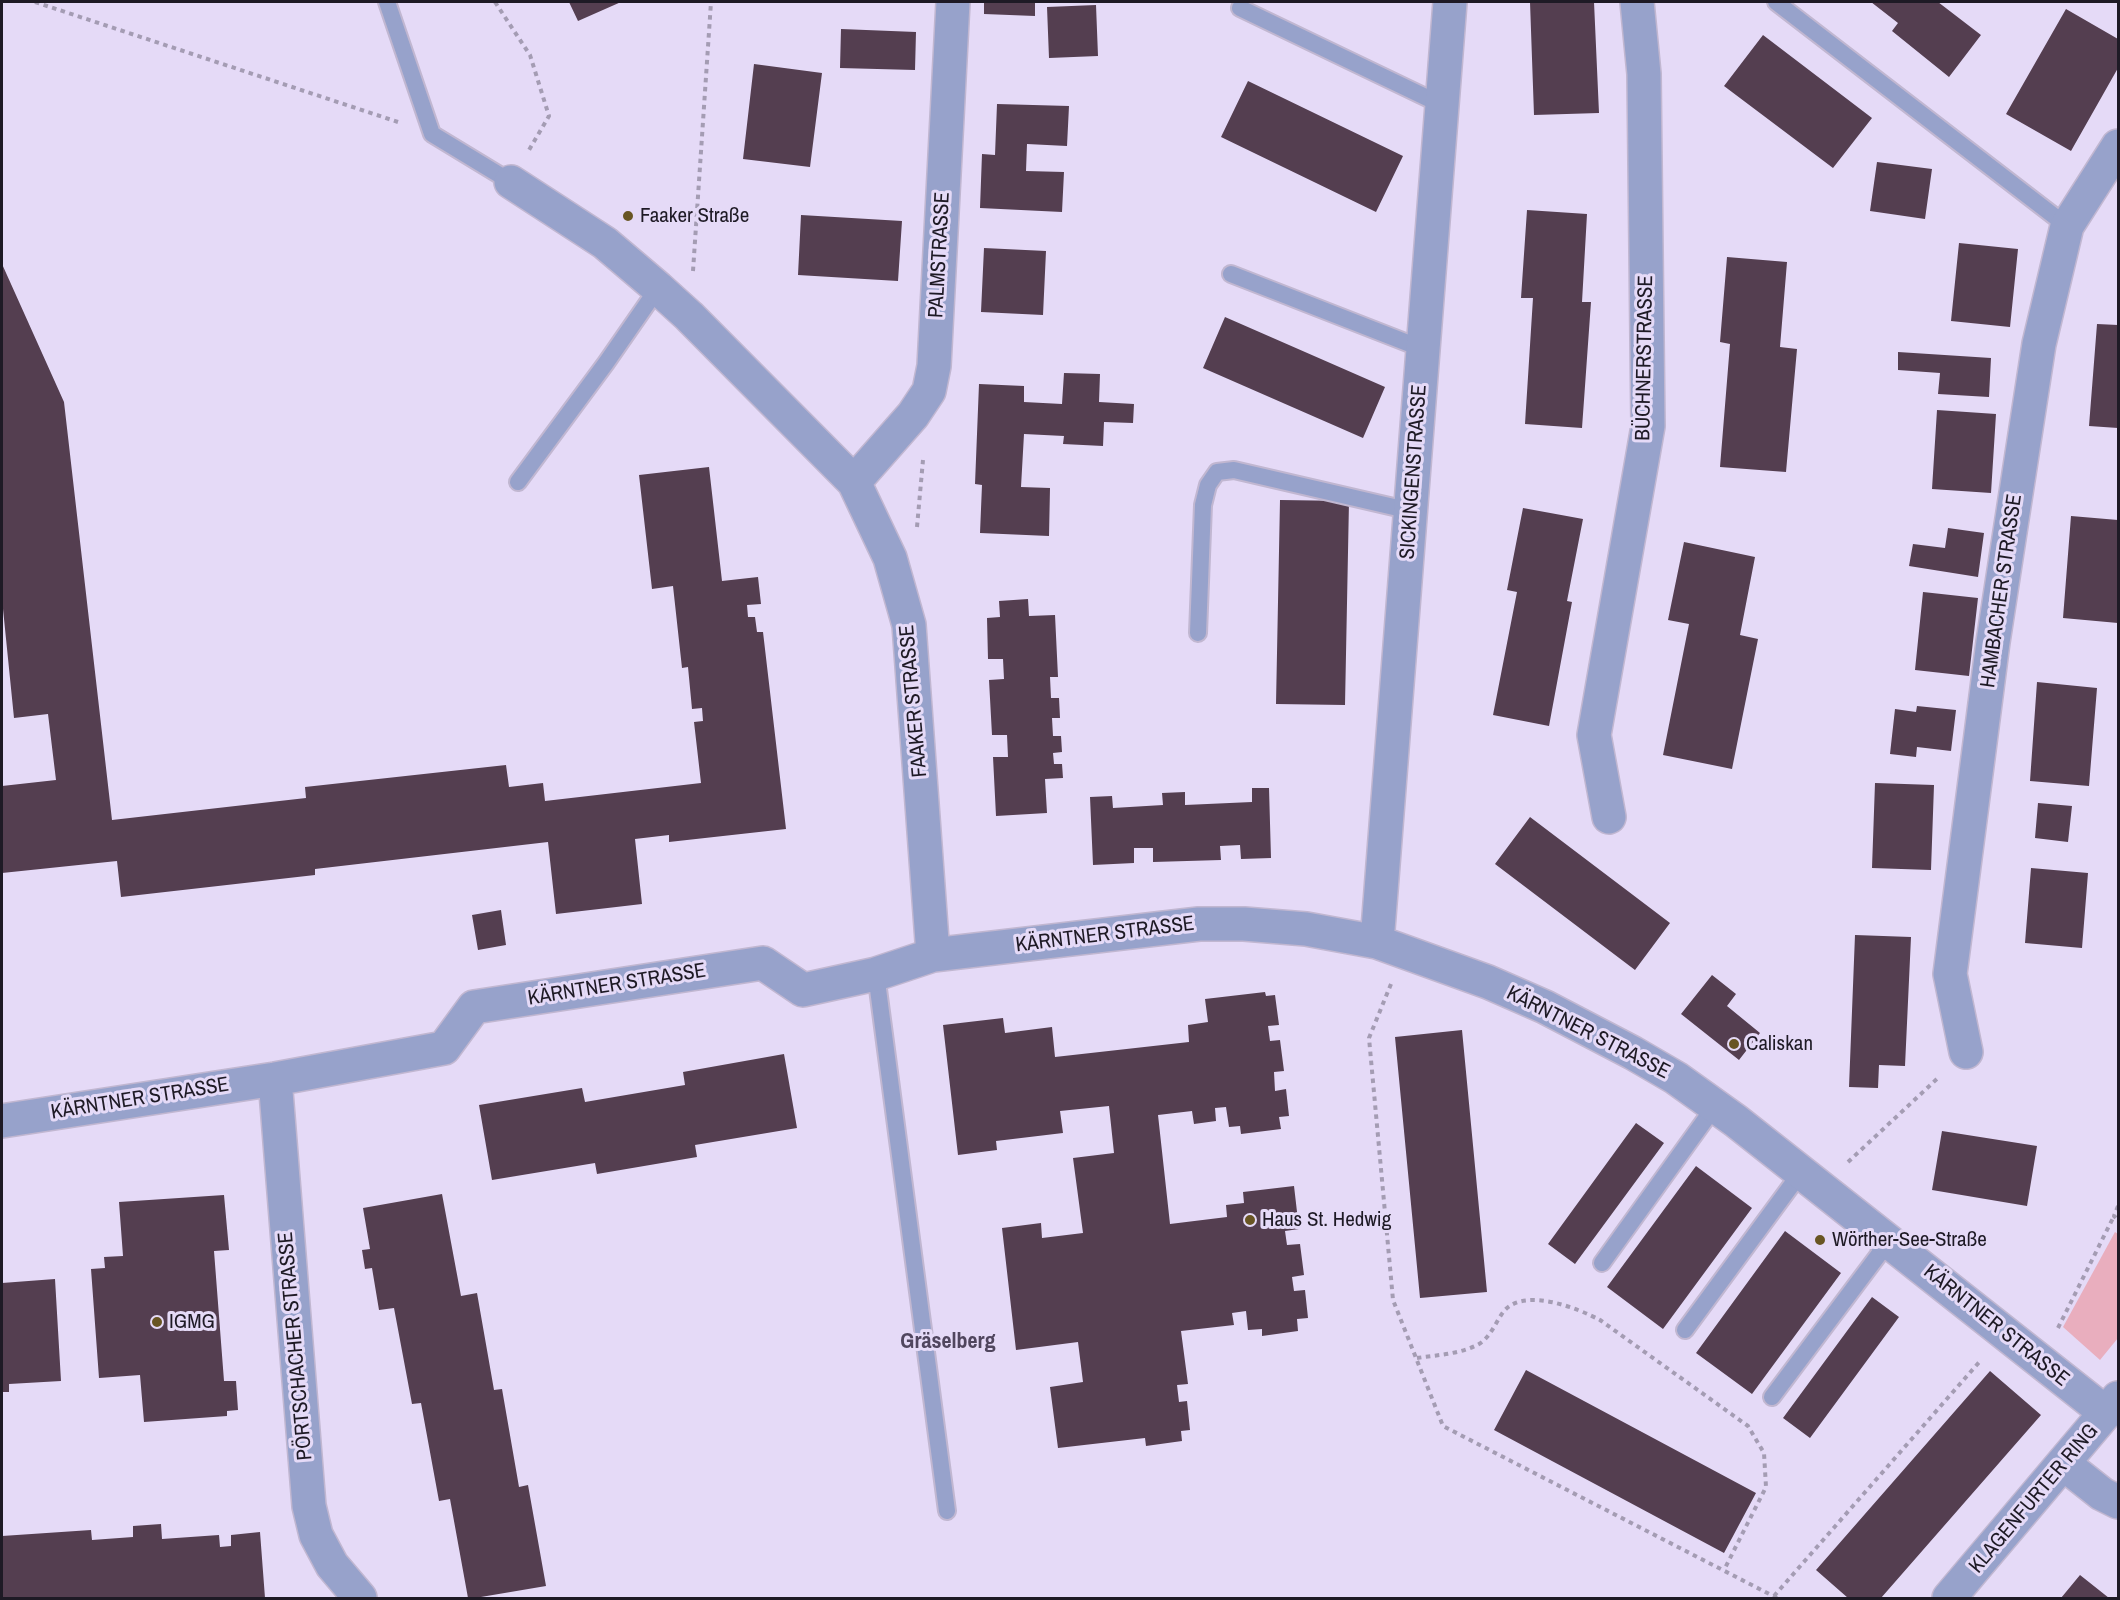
<!DOCTYPE html>
<meta charset="utf-8">
<style>
body{margin:0}
#map{position:relative;width:2120px;height:1600px;overflow:hidden;background:#e5daf7;font-family:"Archivo Narrow",sans-serif}
canvas{display:block}
.frame{position:absolute;inset:0;border:3px solid #1e1a25;pointer-events:none}
</style>
<div id="map">
<canvas width="2120" height="1600"></canvas>
<div class="frame"></div>
</div>
<script>
const context = document.querySelector('canvas').getContext('2d');
context.lineJoin = 'round';
function fillPath(path, color) {
  context.fillStyle = color;
  context.fill(path, 'evenodd');
}
function trace(path, color, width, dash) {
  context.strokeStyle = color;
  context.lineWidth = width;
  context.lineCap = dash ? 'butt' : 'round';
  context.setLineDash(dash || []);
  context.stroke(path);
}
function write(font, color, halo, rows, align = 'center') {
  context.font = font + ' "Archivo Narrow",sans-serif';
  context.lineWidth = 6;
  context.setLineDash([]);
  context.textBaseline = 'middle';
  context.strokeStyle = halo;
  context.fillStyle = color;
  for (const [text, x, y, turn = 0] of rows) {
    context.save();
    context.translate(x, y);
    context.rotate((+turn || 0) * Math.PI / 180);
    context.textAlign = isNaN(turn) ? turn : align;
    if (halo) context.strokeText(text, 0, 0);
    context.fillText(text, 0, 0);
    context.restore();
  }
}
fillPath(new Path2D(`
 M2115 1232 2118 1234V1338L2100 1360 2063 1327Z`), '#e9aebe');
fillPath(new Path2D(`
 M569 2H621L578 21Z
 M984 2H1035V16L984 14Z
 M1530 2H1594L1599 113 1534 115Z
 M1871 2H1938L1981 35 1949 77 1892 31 1898 23Z
 M1096 5 1098 56 1049 58 1047 7Z
 M2066 9 2118 39V68L2071 151 2006 114Z
 M841 29 916 32 915 70 840 68Z
 M1763 35 1872 118 1833 168 1724 86Z
 M754 64 822 73 810 167 743 159Z
 M1248 81 1403 156 1376 212 1221 137Z
 M997 104 1069 106 1067 146 1027 144 1026 171 1064 172 1062 212 980 208 982 154 995 155Z
 M1877 162 1932 169 1925 219 1870 211Z
 M1527 210 1587 214 1582 302H1591L1582 428 1525 424 1533 298H1521Z
 M801 215 902 221 898 281 798 275Z
 M1959 243 2018 249 2010 327 1951 321Z
 M984 248 1046 251 1043 315 981 312Z
 M1727 257 1787 262 1780 347 1797 349 1786 472 1720 467 1730 344 1720 342Z
 M2 264 64 402 112 820 306 798 305 787 506 765 509 787 543 783 545 801 701 783 694 722 703 721 702 708 692 709 688 667 682 668 673 586 652 589 639 475 709 467 722 581 758 577 761 604 747 605 748 617H755L757 632H763L786 829 669 842V835L635 839 642 904 556 914 548 842 315 869V875L121 897 117 861 2 873V786L56 780 48 714 14 718 2 599Z
 M1225 317 1385 387 1363 438 1203 368Z
 M2097 324 2118 325V428L2089 426Z
 M1898 352 1991 358 1989 397 1938 394 1940 373 1898 370Z
 M1064 373 1100 374 1099 402 1134 404 1133 423 1104 422 1103 446 1063 444 1064 436 1024 434 1021 487 1050 488 1049 536 980 533 982 485 975 484 979 384 1024 386V402L1062 404Z
 M1937 410 1996 414 1991 493 1932 489Z
 M1280 500 1349 501 1345 705 1276 704Z
 M1523 508 1583 519 1567 601 1572 602 1549 726 1493 715 1517 592 1507 590Z
 M2071 516 2118 520V623L2063 618Z
 M1948 528 1984 533 1978 577 1909 566 1913 544 1945 548Z
 M1684 542 1755 557 1740 635 1758 639 1732 769 1663 755 1689 624 1668 620Z
 M1923 592 1978 598 1969 676 1915 670Z
 M1028 599 1029 616 1055 615 1058 677H1050L1051 698H1059L1060 718H1052L1053 736H1061L1062 752 1053 753 1054 764H1062L1063 778 1045 779 1047 813 996 816 993 757H1008L1007 735H992L989 680 1004 679 1003 659H988L987 618 1000 617 999 601Z
 M2037 682 2097 688 2089 786 2030 781Z
 M1917 706 1956 710 1951 751 1917 747 1916 757 1890 754 1895 709 1916 712Z
 M1875 783 1934 785 1931 870 1872 868Z
 M1252 788H1269L1271 858 1241 859 1240 845 1220 846 1221 860 1153 862V848H1134V863L1093 865 1090 797 1112 796 1113 808 1163 805 1162 793 1185 792V805L1252 802Z
 M2038 803 2072 806 2068 842 2035 838Z
 M1530 817 1670 923 1635 970 1495 864Z
 M2031 868 2088 873 2082 948 2025 943Z
 M501 910 506 945 478 950 472 915Z
 M1855 935 1911 937 1905 1066 1879 1065 1878 1088 1849 1087Z
 M1712 975 1736 994 1727 1006 1760 1033 1739 1060 1681 1014Z
 M1265 992 1266 996 1275 995 1279 1025 1268 1026 1270 1041 1280 1040 1284 1071 1274 1072 1275 1091 1286 1089 1289 1116 1279 1117 1281 1129 1241 1134 1240 1126 1229 1127 1226 1107 1215 1108 1216 1121 1194 1124 1192 1111 1158 1115 1170 1224 1227 1217 1226 1205 1244 1203 1243 1192 1294 1186 1299 1229 1285 1231 1287 1245 1300 1244 1304 1275 1292 1277 1294 1291 1305 1290 1308 1318 1297 1319 1298 1331 1262 1336V1329L1248 1330 1246 1311 1232 1313 1234 1325 1181 1331 1188 1384 1177 1385 1179 1402 1187 1401 1190 1430 1181 1431 1182 1441 1146 1446 1145 1438 1058 1448 1050 1387 1083 1382 1078 1342 1016 1350 1002 1228 1041 1223 1042 1238 1083 1233 1073 1158 1114 1153 1109 1106 1060 1111 1063 1133 996 1141 997 1150 958 1155 943 1025 1003 1018 1005 1033 1052 1027 1055 1057 1189 1042 1188 1025 1208 1022 1205 999Z
 M1462 1030 1487 1292 1420 1298 1395 1037Z
 M784 1054 797 1128 695 1145 697 1157 597 1174 595 1163 492 1180 479 1105 582 1088 585 1102 685 1085 683 1072Z
 M1636 1123 1664 1143 1575 1264 1548 1244Z
 M1942 1131 2037 1146 2027 1206 1932 1190Z
 M1696 1166 1752 1208 1663 1329 1607 1287Z
 M442 1194 461 1296 477 1293 494 1390 502 1389 519 1487 528 1485 546 1586 475 1598H468L450 1499 439 1501 421 1403 412 1404 394 1308 379 1310 372 1268 365 1269 362 1250 370 1249 363 1208Z
 M224 1195 229 1250 214 1251 224 1381H236L238 1410 227 1411V1416L144 1422 140 1375 99 1378 91 1269 105 1268 104 1257 123 1256 119 1202Z
 M1785 1231 1841 1273 1752 1394 1696 1353Z
 M55 1279 61 1381 9 1384V1392H2V1283Z
 M1872 1297 1899 1317 1810 1438 1783 1418Z
 M1526 1370 1756 1493 1724 1553 1494 1430Z
 M1990 1371 2041 1415 1881 1598H1848L1816 1570Z
 M161 1524 162 1539 219 1535 220 1547 231 1546V1535L260 1532 265 1598H2V1536L91 1530 92 1540 133 1537V1526Z
 M2080 1575 2109 1598H2061Z`), '#543e50');
const lane = new Path2D(`
 M387 2 432 134 511 182
 M1776 2 2067 226
 M1240 8 1442 105
 M1231 274 1423 349
 M518 482 606 363 658 288
 M1198 633 1203 505 1208 485 1217 472 1234 470 1411 511
 M876 974 947 1511
 M1602 1263 1715 1106
 M1685 1330 1802 1171
 M1772 1397 1889 1241`);
const street = new Path2D(`
 M511 182 605 243 658 288 689 316 854 482 890 558 909 625 933 955
 M854 482 913 415 929 391 934 366 953 2
 M1609 817 1594 735 1648 426 1644 74 1637 2
 M1377 942 1450 2
 M1966 1052 1950 974 1993 642 2039 344 2067 226 2118 146
 M275 1079 309 1506 316 1535 332 1565 360 1598
 M2 1121 275 1079 444 1048 474 1007 763 963 803 990 876 974 933 955 1199 924H1244L1306 929 1377 942 1488 982 1545 1007 1633 1053 1676 1078 1736 1121 2106 1413
 M2064 1464 2102 1494 2118 1502
 M1949 1598 2118 1398`);
trace(lane, '#c1b7d1', 20);
trace(street, '#c1b7d1', 36);
trace(new Path2D(`
 M35 2 398 122
 M495 2 530 55 549 116 529 150
 M693 271 711 2
 M917 527 923 460
 M1391 984 1369 1038 1393 1300 1443 1426 1777 1598
 M1848 1162 1939 1077
 M2118 1206 2114 1216 2118 1220
 M2058 1328 2114 1216
 M1417 1358C1437 1355 1461 1354 1479 1344 1491 1337 1496 1321 1504 1311 1525 1287 1577 1308 1600 1320L1748 1426 1764 1453 1766 1487 1724 1570
 M1774 1596 1981 1360`), '#a49cb3', 4, [4.5, 4.5]);
trace(lane, '#97a2cb', 16);
trace(street, '#97a2cb', 33);
for (const [x, y, r, color] of [
 [628,216,6,"#685523"],
 [1734,1044,6,"#685523"],
 [1250,1220,6,"#685523"],
 [1820,1240,6,"#685523"],
 [157,1322,6,"#685523"]
]) {
  const dot = new Path2D();
  dot.arc(x, y, r, 0, 2 * Math.PI);
  context.fillStyle = color;
  context.fill(dot);
  trace(dot, '#e5daf7', 2);
}
write('21px', '#1e1a25', '#e5daf7', [
 ["Faaker Straße",640,216],
 ["Caliskan",1746,1044],
 ["Haus St. Hedwig",1262,1220],
 ["Wörther-See-Straße",1832,1240],
 ["IGMG",169,1322]
], 'left');
write('21px', '#1e1a25', '#e5daf7', [
 ["PALMSTRASSE",940,255,-87],
 ["BÜCHNERSTRASSE",1645,358,-89],
 ["SICKINGENSTRASSE",1414,472,-86],
 ["HAMBACHER STRASSE",2002,591,-82],
 ["FAAKER STRASSE",914,701,-95],
 ["KÄRNTNER STRASSE",1105,935,-7],
 ["KÄRNTNER STRASSE",617,985,-9],
 ["KÄRNTNER STRASSE",1588,1033,27],
 ["KÄRNTNER STRASSE",140,1099,-9],
 ["KÄRNTNER STRASSE",1996,1326,39],
 ["PÖRTSCHACHER STRASSE",296,1346,-95],
 ["KLAGENFURTER RING",2034,1499,-50]
]);
write('bold 22px', '#50465e', '#e5daf7', [
 ["Gräselberg",948,1342]
]);
</script>
